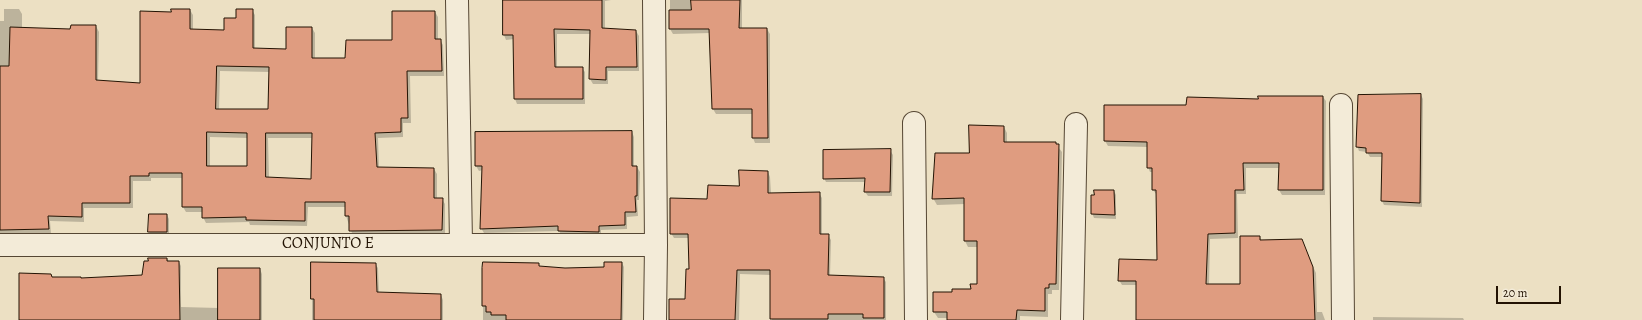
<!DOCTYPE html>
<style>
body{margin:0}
#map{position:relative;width:1642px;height:320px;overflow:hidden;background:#ece0c3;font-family:Alegreya,serif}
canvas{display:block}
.scale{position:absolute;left:1496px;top:286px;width:65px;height:18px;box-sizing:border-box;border:2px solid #231303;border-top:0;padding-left:5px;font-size:12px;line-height:14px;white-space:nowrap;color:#231303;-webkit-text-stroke:3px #f3ebd8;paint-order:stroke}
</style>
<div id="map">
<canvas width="1642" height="320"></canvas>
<div class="scale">20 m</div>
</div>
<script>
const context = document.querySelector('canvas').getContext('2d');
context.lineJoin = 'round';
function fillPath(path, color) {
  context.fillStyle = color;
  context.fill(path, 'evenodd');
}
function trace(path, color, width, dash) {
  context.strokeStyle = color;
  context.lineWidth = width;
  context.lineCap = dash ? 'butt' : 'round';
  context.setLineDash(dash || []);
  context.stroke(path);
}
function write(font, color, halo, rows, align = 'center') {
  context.font = font + ' Alegreya,serif';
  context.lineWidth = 3;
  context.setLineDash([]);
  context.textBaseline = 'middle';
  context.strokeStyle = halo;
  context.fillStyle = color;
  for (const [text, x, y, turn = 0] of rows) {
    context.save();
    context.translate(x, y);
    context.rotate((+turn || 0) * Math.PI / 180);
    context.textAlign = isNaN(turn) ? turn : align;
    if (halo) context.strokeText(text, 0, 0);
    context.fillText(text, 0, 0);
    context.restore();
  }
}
fillPath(new Path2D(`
 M503 0H611L605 1V29L636 31 639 36V71H608V84H593L590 79 591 34H557V68H582L585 72V104H517L515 99 514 39 506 40 504 35Z
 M670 0H742V29H767L770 34V143H755L753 138V114H716L713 109 710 33 673 34 670 29Z
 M4 9H19L22 14V29L71 30 96 26 99 32 98 82 141 84 172 13 190 10 193 15V30L225 31 237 19 252 10 255 15V49L287 50 312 28 315 33V59H346L393 41 435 12 438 17V40H440L443 45 444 76H410L411 123H403V137L378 138 379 168 434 169 437 174V199H442L445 204V235L353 236 346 216V207H308L307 226 250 225 249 222 206 223 203 217V212H186L183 207V178H151V181H133V208H84V222L50 221 51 234H0V21H4ZM220 71 270 72 269 110H219ZM210 137 248 138V167H210ZM268 138H312V180L269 178Z
 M1421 95 1423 99 1422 207 1384 205 1382 201V157H1370L1367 152 1359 151 1357 146Z
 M1323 97 1326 101 1325 195H1282L1279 190 1280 168H1246V194H1237L1238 238 1210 239 1209 285H1241L1260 237 1262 241 1301 240 1316 273 1317 312H1322L1325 320H1137V285H1122L1119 280 1158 261 1157 195 1153 190V172H1150L1148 167V147L1108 146 1105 141 1187 106Z
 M1004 127 1007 133V143H1055L1062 152 1059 290H1052V294H1048V317L1020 316V320H948V318H938L934 312 952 293 972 290 978 285V247H968L965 241V204L937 205 933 198 970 154Z
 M632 132 634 137V167H637L640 172 639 200H637L638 216 627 217V229L601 230V236H562L559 231 484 233 481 228 483 170 479 171 476 166Z
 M890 150 893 155 892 196H868L865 192 866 182H826L824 178Z
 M768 172 770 177 771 194 819 193 822 198V235H828L831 240 830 276 883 278 886 282V320H772L771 275 740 274 739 320H670L686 300 690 270 689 238H674L671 233 708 200 740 187Z
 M1114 191 1116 195V219L1094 218 1092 213Z
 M150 215H167L169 219V236H152L149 232Z
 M167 258 169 262H179L181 266V307L219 308 260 269 262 274V320H20L52 278 81 279 143 276Z
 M312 263 375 264 378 268 379 293 441 295 443 300V320H312Z
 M622 263 624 267 623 320H483V268L538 264 540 268H605Z
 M1373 317 1463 318 1464 320H1373Z`), '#0003');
const building = new Path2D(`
 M503 0H602V28L636 30 637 67H606V80L589 79 590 30 554 29 555 67H583V99H514L513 35H503Z
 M691 0H740L739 28H767L768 138H752V109H712L709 29H669V10H691Z
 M171 9H190V29L224 30V18H236V9H253V48L286 49V27H312V58H345L346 40H392V11H435V39H441L442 71H407L408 118H401V132L375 133 377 167 434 168V198H443L442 230 349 231V216H345V202H305V221L246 220V217L202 218V207H182V173H149V176H130V203H82V217L48 216 49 229 0 230V66H9L10 27 70 29 71 25H96V80L140 83V11L171 12ZM217 66 269 67 268 109H216ZM207 132 247 133V166H207ZM266 133H312L311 179 266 177Z
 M1421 94 1420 203 1381 201 1382 153H1366V148L1356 147 1358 95Z
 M1258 96H1323V190H1278L1279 163H1243L1244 190H1235V233L1208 234 1206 284H1240V236H1260V240L1302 239 1313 267 1315 320H1136V281H1118L1119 259 1157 260 1156 190H1152V168H1147V142L1104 141V105H1186L1187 97 1258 99Z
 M969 125 1004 126V142H1056V144H1059L1056 284H1049V288H1045V311L1017 310 1016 320H947V312H933V292H952V289H971L970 284H977V241H964V198L932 199 935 153H969Z
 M632 131V166H637V196H635L636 212H625V225L599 226V232L558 231V226L480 229 482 166H475V132Z
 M891 149 890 192H864L865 178 823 179V150Z
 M739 170 768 171V193L820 192V234H829L828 275 884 277V318H863V314H828V319H770V270H737L735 320H669V299H685L686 269H689L688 234H670V198L707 199 708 185 739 186Z
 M1094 190H1114L1115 215 1091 214V195H1094Z
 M149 214H167V232H148Z
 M148 258H167V261H179L180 320H19V273L51 274 52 277H81V278L142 275 144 261H148Z
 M311 262 376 263 377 292 441 294V320H314V299H311Z
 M483 262 539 263V266L565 268 604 267V262H622L621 320H506V315H491V312H486V306H482V268Z
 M218 268H260V320H218Z`);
fillPath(building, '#df9c80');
trace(building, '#231303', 1);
const street = new Path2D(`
 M457 0 461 243
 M654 0 656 245 655 320
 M1341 105 1343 320
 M914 123 916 320
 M0 245H656
 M1072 320 1076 124`);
trace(street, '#554633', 24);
trace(street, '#f3ebd8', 22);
write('16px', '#231303', '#f3ebd8', [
 ["CONJUNTO E",328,244]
]);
</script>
